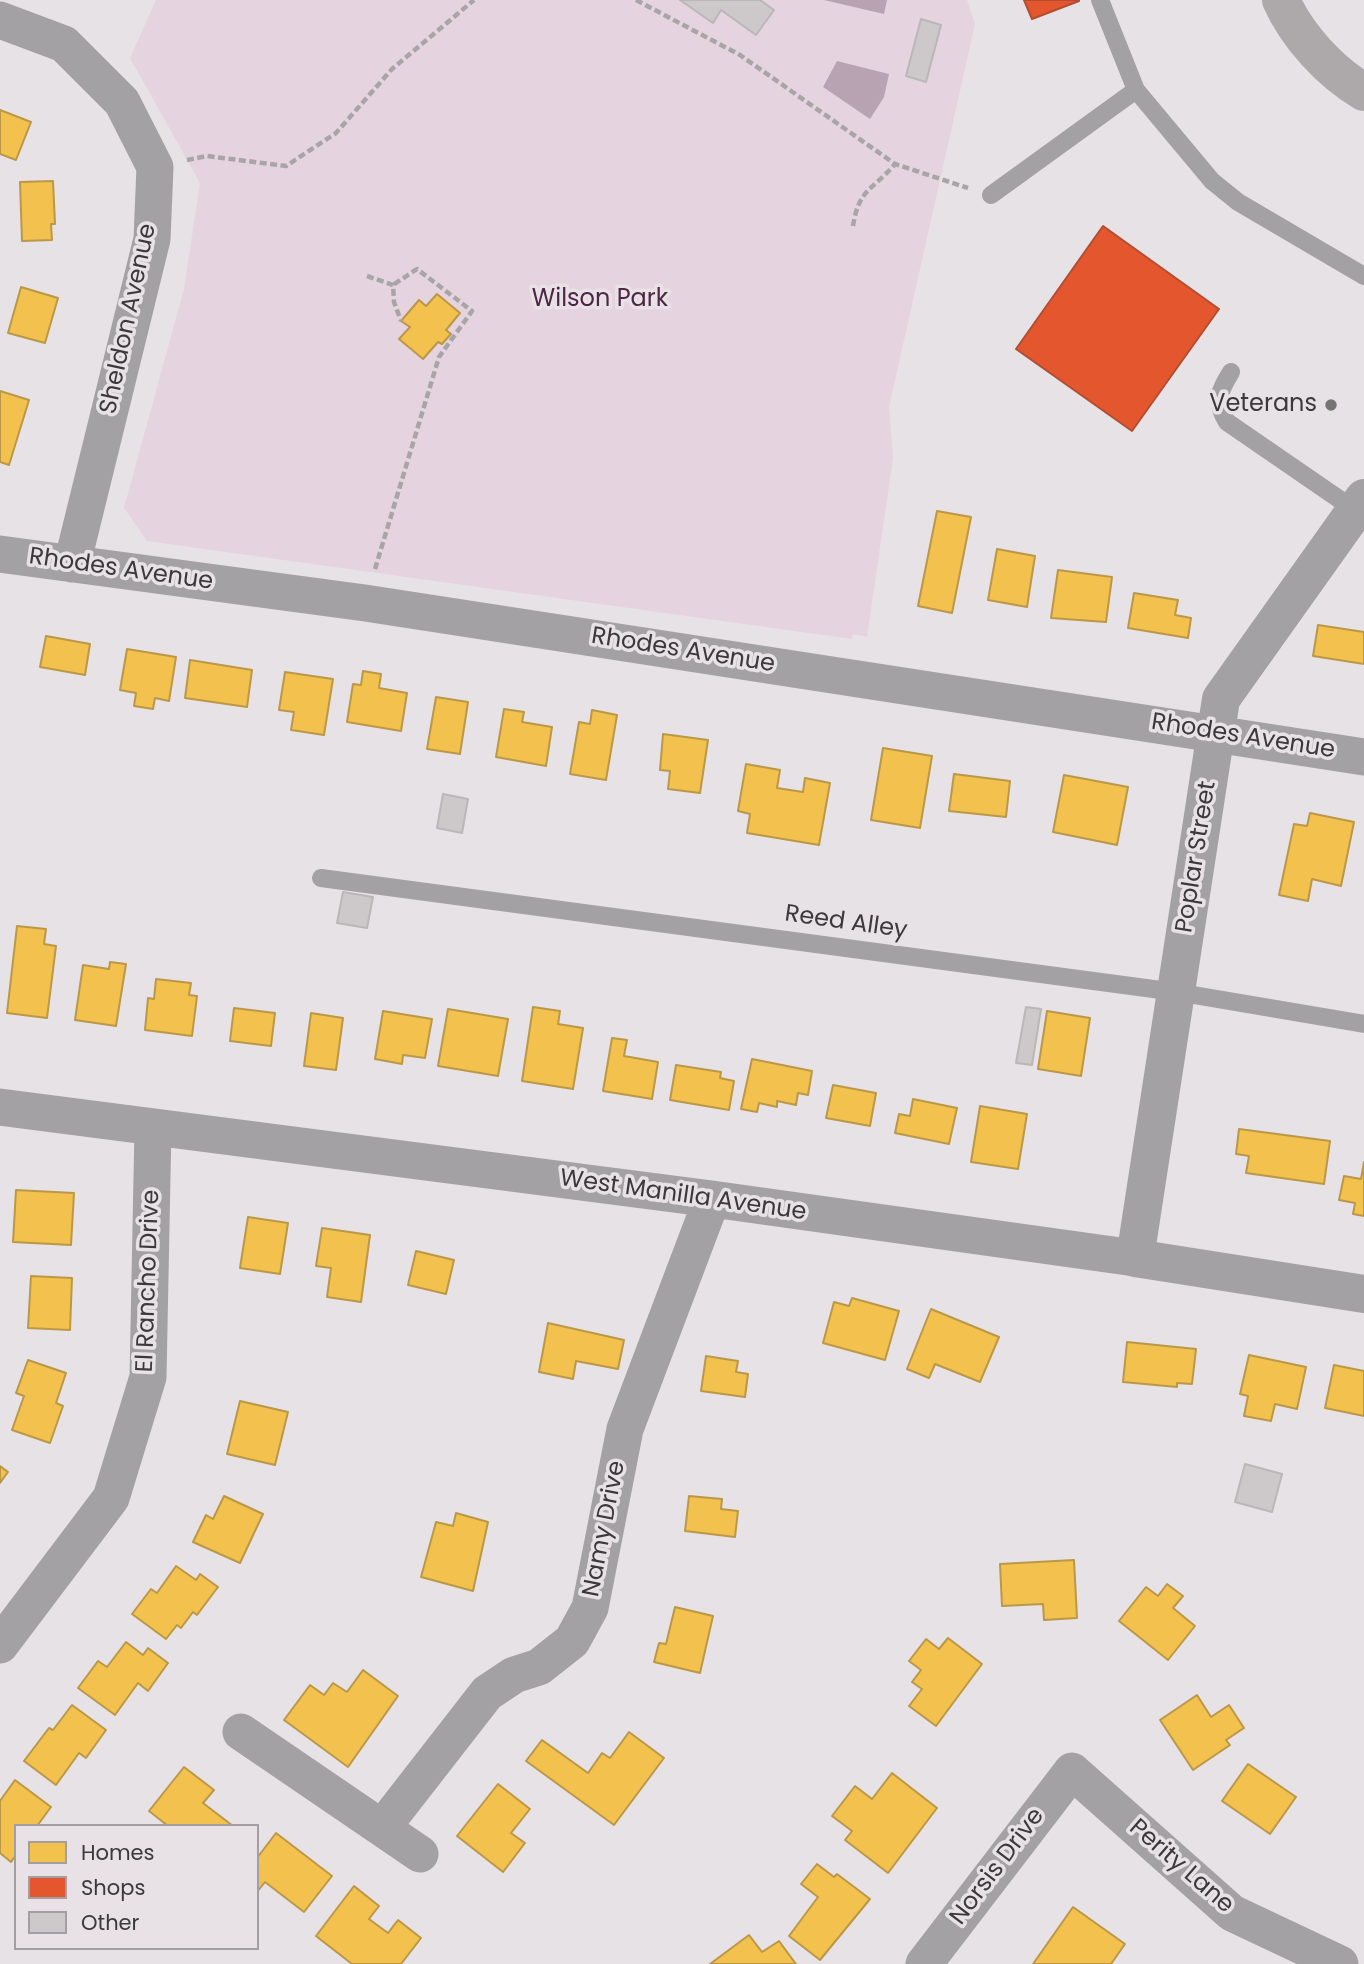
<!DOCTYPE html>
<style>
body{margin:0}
#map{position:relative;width:1364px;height:1964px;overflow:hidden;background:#e7e2e5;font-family:Poppins,sans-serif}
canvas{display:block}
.legend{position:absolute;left:14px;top:1824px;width:245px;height:126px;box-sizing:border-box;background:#e8e1e6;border:2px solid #a39ea2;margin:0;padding:9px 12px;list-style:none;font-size:21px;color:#3b393b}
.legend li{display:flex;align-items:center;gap:14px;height:35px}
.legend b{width:35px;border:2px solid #a39ea2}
</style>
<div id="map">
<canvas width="1364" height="1964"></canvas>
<ul class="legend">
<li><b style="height:19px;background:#f2c14e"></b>Homes</li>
<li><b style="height:19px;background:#e4572e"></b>Shops</li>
<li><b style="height:19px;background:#cdc9cb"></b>Other</li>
</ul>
</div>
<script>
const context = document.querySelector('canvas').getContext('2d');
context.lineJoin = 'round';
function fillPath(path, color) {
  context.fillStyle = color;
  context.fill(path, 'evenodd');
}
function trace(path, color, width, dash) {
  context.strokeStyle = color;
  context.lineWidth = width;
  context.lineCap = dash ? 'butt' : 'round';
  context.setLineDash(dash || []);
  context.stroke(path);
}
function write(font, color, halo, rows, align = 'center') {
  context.font = font + ' Poppins,sans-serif';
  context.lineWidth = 7;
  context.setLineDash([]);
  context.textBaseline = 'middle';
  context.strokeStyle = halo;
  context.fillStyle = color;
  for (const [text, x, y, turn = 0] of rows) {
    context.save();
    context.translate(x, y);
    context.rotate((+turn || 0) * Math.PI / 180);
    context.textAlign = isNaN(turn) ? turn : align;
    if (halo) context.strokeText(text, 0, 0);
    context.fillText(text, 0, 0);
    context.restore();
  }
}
fillPath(new Path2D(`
 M156 0H967L975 24 889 407 893 458 867 637 853 634 852 639 147 541 124 508 184 289 200 183 130 58Z`), '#e6d3e0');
fillPath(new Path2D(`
 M824 0H887L884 14Z
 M837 61 889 74 884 97 870 119 823 87Z`), '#b8a3b2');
const homes = new Path2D(`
 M0 110 31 122 16 160 0 154Z
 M53 181 55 224H51L52 240 22 241 20 182Z
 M21 287 58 298 45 343 8 333Z
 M437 294 460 313 446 330 451 334 442 344 438 342 423 359 399 339 410 327 401 321 419 300 426 306Z
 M0 391 29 400 9 465 0 462Z
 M937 511 971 517 952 613 918 606Z
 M997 549 1035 556 1027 607 988 600Z
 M1058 570 1112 577 1106 622 1051 618Z
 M1134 593 1178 600 1175 615 1191 618 1188 638 1128 628Z
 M1318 625 1364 632V664L1313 656Z
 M46 636 90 644 85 675 40 667Z
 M127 649 176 657 169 701 155 698 153 709 134 706 136 693 120 690Z
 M190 660 252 670 247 707 185 698Z
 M363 671 381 674 379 688 407 693 401 731 347 722 353 684 361 685Z
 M285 672 333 679 324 735 291 730 294 712 279 710Z
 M436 697 468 702 460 754 427 749Z
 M504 709 524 712 522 722 552 727 546 766 496 757Z
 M592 710 617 715 606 780 570 774 579 722 590 724Z
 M663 734 708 740 700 793 668 789 670 771 660 770Z
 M883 748 932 756 920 828 871 820Z
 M746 764 780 770 777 788 803 792 805 778 830 783 819 845 747 833 750 814 738 811Z
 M954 774 1010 781 1006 817 949 811Z
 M1064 775 1128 787 1117 845 1053 832Z
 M1310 813 1354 822 1341 886 1312 879 1308 901 1279 895 1294 824 1307 826Z
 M17 926 46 929 44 944 56 946 47 1018 7 1013Z
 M110 962 126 964 116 1026 75 1020 83 965 109 969Z
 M156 979 191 983 189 995 197 996 192 1036 145 1030 148 998 154 999Z
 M533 1007 560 1011 558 1024 583 1028 573 1089 522 1081Z
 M234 1008 275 1013 271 1046 230 1041Z
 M448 1009 508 1019 498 1076 438 1066Z
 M383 1011 432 1019 425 1058 403 1055 402 1064 375 1059Z
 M1047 1011 1090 1018 1081 1076 1038 1069Z
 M311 1013 343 1018 336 1070 304 1066Z
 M612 1038 627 1040 624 1056 658 1062 652 1099 603 1091Z
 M752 1059 812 1071 808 1095 798 1093 796 1105 777 1101V1107L759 1103 757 1112 741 1109Z
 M676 1065 721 1072 720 1078 734 1081 729 1110 670 1100Z
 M833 1085 876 1093 870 1126 826 1118Z
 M913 1099 957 1108 949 1144 895 1133 899 1114 910 1116Z
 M980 1106 1027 1114 1018 1169 971 1162Z
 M1239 1129 1330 1141 1324 1184 1246 1173 1249 1156 1236 1154Z
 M1364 1162V1216L1353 1214 1355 1203 1339 1200 1344 1176 1361 1179Z
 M16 1190 74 1193 71 1245 13 1242Z
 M248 1217 288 1223 280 1274 240 1268Z
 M322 1228 370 1235 361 1302 327 1297 331 1268 316 1266Z
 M416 1251 454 1260 446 1294 408 1285Z
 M31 1276 72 1278 70 1330 28 1328Z
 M852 1298 899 1311 885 1360 823 1343 834 1302 849 1306Z
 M931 1309 999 1337 980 1382 935 1364 929 1378 907 1369Z
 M548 1323 624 1340 618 1369 576 1361 573 1379 539 1372Z
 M1127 1342 1196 1349 1192 1384 1177 1383V1387L1123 1382Z
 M1249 1355 1306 1367 1297 1409 1275 1404 1271 1421 1244 1416 1248 1396 1240 1394Z
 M706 1356 738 1361 736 1372 748 1374 745 1397 701 1391Z
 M28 1360 66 1373 56 1403 63 1406 50 1443 12 1430 24 1396 16 1393Z
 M1334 1365 1364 1371V1416L1325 1408Z
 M240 1401 288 1412 275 1465 227 1454Z
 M0 1466 8 1472 0 1483Z
 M224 1496 263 1514 240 1563 193 1542 206 1515 213 1519Z
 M689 1496 722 1499 721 1509 738 1511 735 1537 685 1531Z
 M456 1513 488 1522 473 1591 421 1577 436 1522 453 1526Z
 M1074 1560 1077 1618 1044 1620 1043 1604 1002 1606 1000 1564Z
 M176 1566 196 1580 200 1574 218 1587 197 1615 193 1612 181 1628 177 1625 166 1639 132 1614 151 1589 157 1593Z
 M1167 1584 1183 1596 1173 1608 1195 1626 1168 1660 1119 1621 1146 1587 1158 1596Z
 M675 1607 713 1616 700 1673 654 1662 659 1643 666 1644Z
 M948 1638 982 1664 936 1726 909 1706 922 1689 912 1682 921 1670 909 1661 926 1639 939 1649Z
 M126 1642 143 1655 148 1648 168 1663 148 1691 138 1683 115 1715 78 1688 98 1661 107 1667Z
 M363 1670 398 1696 348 1767 284 1720 310 1685 324 1695 333 1683 347 1692Z
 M1197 1695 1211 1717 1229 1705 1244 1728 1226 1740 1230 1745 1193 1770 1160 1720Z
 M72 1705 106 1730 86 1758 79 1753 56 1785 24 1761 49 1728 53 1730Z
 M629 1732 664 1758 614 1825 526 1761 542 1740 588 1773 602 1753 610 1758Z
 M1248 1764 1296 1797 1270 1834 1222 1801Z
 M184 1767 214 1790 203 1803 233 1826H168L149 1811Z
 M892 1773 937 1808 888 1873 845 1840 852 1831 832 1816 855 1786 872 1799Z
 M15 1780 51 1807 37 1826H16V1855L11 1862 0 1853V1801Z
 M498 1784 530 1809 511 1833 525 1843 503 1872 457 1836Z
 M276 1833 332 1876 304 1912 265 1882 257 1892V1858Z
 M817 1864 834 1877 837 1874 870 1899 820 1960 789 1936 818 1897 801 1884Z
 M354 1886 379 1906 369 1919 388 1933 398 1920 421 1938 401 1964H352L316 1936Z
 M1073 1907 1125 1944 1111 1964H1033Z
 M749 1935 762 1952 779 1941 796 1964H710Z`);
fillPath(homes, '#f2c14e');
trace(homes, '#bb9848', 2);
const shops = new Path2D(`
 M1024 0H1079V1L1032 19Z
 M1103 226 1219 309 1132 431 1016 349Z`);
fillPath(shops, '#e4572e');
trace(shops, '#b14e32', 2);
const building = new Path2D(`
 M680 0H760L774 10 756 35 721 10 713 23Z
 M921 19 941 25 926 82 906 76Z
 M443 794 468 799 462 833 437 828Z
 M343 892 373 897 367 928 337 923Z
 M1026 1007 1041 1009 1032 1065 1016 1063Z
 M1245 1464 1282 1474 1272 1512 1235 1502Z`);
fillPath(building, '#cdc9cb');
trace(building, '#bab7b8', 2);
trace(new Path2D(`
 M636 0 740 55 895 164 968 188
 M187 160 207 156 286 166 336 133 392 69 474 0
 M853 226C859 188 872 191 895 164
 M367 276 393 285 394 302 401 321
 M375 569 439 357 472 311 417 269 393 285`), '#a7a5a6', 4.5, [7, 3.5]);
trace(new Path2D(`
 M1100 0 1136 90 1212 181 1238 202 1364 276
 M991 195 1136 90
 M1231 372C1219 392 1214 401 1227 422L1355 510
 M321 878 1176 992 1364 1024`), '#a4a1a4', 18);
trace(new Path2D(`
 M0 20 64 44 122 102 155 167 152 239 72 564
 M0 554 365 603 1364 757
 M0 1107 712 1199 1135 1258
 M0 1645 111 1498 148 1377 153 1127
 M241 1732 420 1854
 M382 1828 487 1693 514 1675 539 1667 572 1641 590 1608 625 1429 712 1199
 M924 1964 1072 1771 1232 1913 1340 1964`), '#a4a1a4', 37);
trace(new Path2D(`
 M1364 498 1221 699 1135 1258 1364 1294`), '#a4a1a4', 38);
trace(new Path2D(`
 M1281 0C1297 36 1330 72 1364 92`), '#ada9ab', 38);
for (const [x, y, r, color] of [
 [1331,405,7,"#777476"]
]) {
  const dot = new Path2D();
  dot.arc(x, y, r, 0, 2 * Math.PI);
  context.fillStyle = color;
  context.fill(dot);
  trace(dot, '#e8e1e6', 2.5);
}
write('24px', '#4e2645', '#e8e1e6', [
 ["Wilson Park",600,300]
]);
write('24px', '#3b393b', '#e8e1e6', [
 ["Sheldon Avenue",129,319,-78],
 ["Rhodes Avenue",121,570,8],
 ["Rhodes Avenue",683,651,9],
 ["Rhodes Avenue",1243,737,9],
 ["Poplar Street",1197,857,-81],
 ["Reed Alley",846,923,8],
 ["West Manilla Avenue",683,1196,8],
 ["El Rancho Drive",149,1281,-88],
 ["Namy Drive",605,1529,-79],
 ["Norsis Drive",998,1867,-53],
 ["Perity Lane",1181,1867,41]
]);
write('24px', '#3b393b', '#e8e1e6', [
 ["Veterans",1317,405]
], 'right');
</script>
